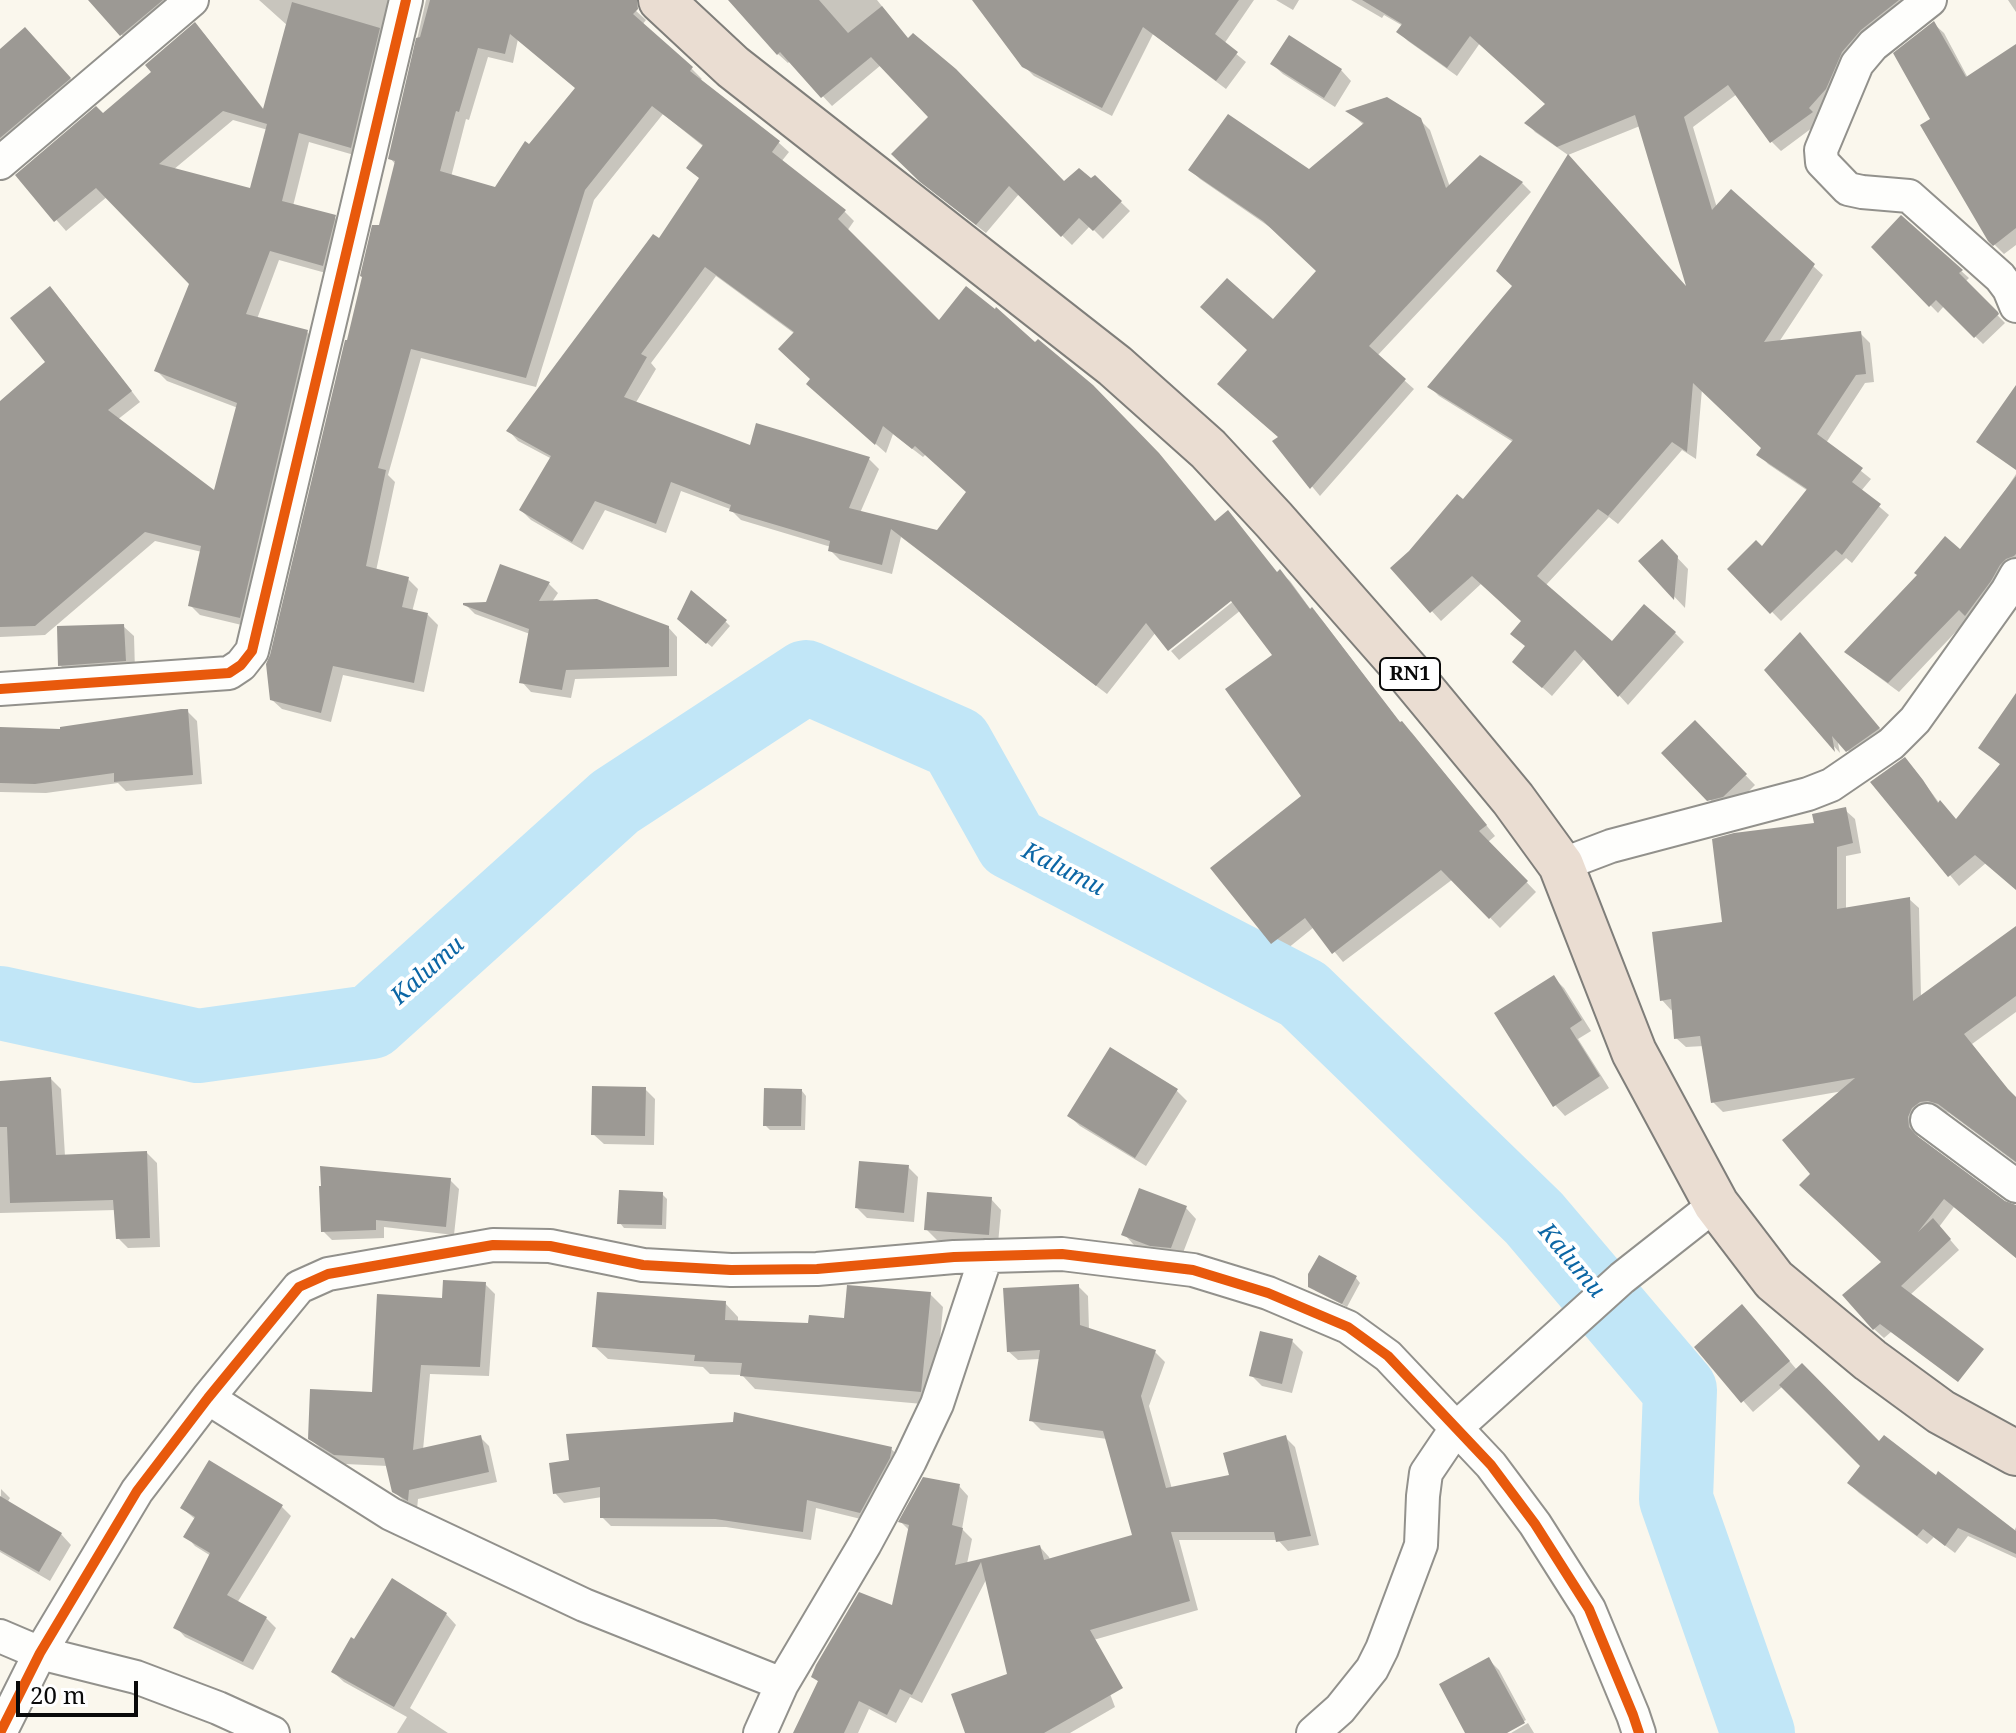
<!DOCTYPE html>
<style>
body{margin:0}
#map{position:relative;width:2016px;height:1733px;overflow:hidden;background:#faf7ed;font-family:"Noto Serif",serif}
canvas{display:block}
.scale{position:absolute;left:16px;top:1681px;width:122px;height:36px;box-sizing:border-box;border:4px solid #0a0a0a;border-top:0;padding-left:10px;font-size:24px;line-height:28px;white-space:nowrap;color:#0a0a0a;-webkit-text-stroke:6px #fff;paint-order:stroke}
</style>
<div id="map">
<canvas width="2016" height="1733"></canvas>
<div class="scale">20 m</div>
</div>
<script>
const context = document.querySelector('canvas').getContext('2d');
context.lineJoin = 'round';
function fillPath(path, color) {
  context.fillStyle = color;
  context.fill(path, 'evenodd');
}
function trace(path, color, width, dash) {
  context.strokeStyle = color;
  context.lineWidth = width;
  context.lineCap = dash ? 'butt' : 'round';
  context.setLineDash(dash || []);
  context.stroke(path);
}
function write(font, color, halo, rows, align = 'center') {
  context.font = font + ' "Noto Serif",serif';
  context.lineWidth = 8;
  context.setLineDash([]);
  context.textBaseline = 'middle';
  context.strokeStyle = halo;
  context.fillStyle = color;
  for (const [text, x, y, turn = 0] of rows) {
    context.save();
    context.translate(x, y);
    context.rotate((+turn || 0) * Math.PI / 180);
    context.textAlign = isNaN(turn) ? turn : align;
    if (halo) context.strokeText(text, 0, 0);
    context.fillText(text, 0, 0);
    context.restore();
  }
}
fillPath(new Path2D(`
 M91 0H178L131 45Z
 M259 0H400L361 157 309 142 293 206 334 217 345 227 333 275 279 260 257 319 307 332 317 342 250 627 200 615 190 605 202 552 155 541 45 635 0 637V404L48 363 60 299 140 402 117 420 215 494 238 408 167 381 157 371 191 284 108 196 66 231 18 176 103 116 154 72 195 25 205 35 265 111 288 26ZM233 120 268 130 252 191 173 170Z
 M426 0H624L646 20 642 25 692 69 702 79 699 81 779 143 789 152 781 162 844 211 854 221 847 231 940 323 1216 523 1278 574 1280 572 1290 581 1311 610 1322 620 1401 724 1412 733 1495 836 1488 842 1536 892 1500 928 1453 879 1343 962 1314 927 1282 953 1273 943 1213 868 1303 796 1275 655 1241 610 1179 660 1171 651 1240 596 1156 632 1107 694 901 537 892 574 840 560 830 550 831 547 741 520 730 509 681 491 666 533 605 510 583 550 531 520 521 510 552 459 518 441 509 431 660 241 700 179 704 147 663 114 594 200 536 387 421 358 388 475 395 482 376 571 408 579 418 589 412 612 428 615 438 625 424 692 343 675 331 722 282 709 271 699 380 227 396 165 390 158ZM518 39 577 88 496 190 451 177 466 119 469 120 488 57 513 63ZM716 276 795 334 818 393 886 453 893 434 923 457 926 454 968 492 937 533 860 513 879 469 869 459 751 447 635 404 656 369 651 363Z
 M731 0H877L909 40 1064 184 1091 181 1095 177 1130 211 1103 239 1090 226 1072 245 1019 194 986 233 932 191 930 117 881 65 832 106 790 61 788 63 778 54Z
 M975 0H1254L1224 44 1246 62 1226 89 1153 34 1112 116 1034 76 1024 66Z
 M1276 0H1299L1293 10Z
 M1351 0H1920L1820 122 1781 151 1772 142 1737 94 1693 127 1717 208 1731 192 1823 275 1779 342 1860 333 1870 343 1874 382 1865 383 1826 443 1871 479 1861 491 1889 515 1852 563 1846 558 1781 621 1730 569 1762 549 1808 491 1768 464 1759 454 1764 448 1702 389 1696 459 1682 450 1618 524 1609 517 1546 585 1612 644 1675 633 1684 642 1628 705 1585 658 1552 696 1524 671 1527 647 1524 621 1482 583 1441 621 1393 569 1463 502 1513 442 1439 396 1430 387 1690 292 1640 126 1568 155 1535 132 1527 123 1548 104 1480 43 1457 76 1408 41 1399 32 1403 26 1384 15 1382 18Z
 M2008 0H2016V12Z
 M1934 24 1944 33 1968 78 2016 46V245L2004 254 1990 240 1932 120Z
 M38 42 82 92 0 158V52Z
 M1272 64 1341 70 1351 81 1335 107 1283 74Z
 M1349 112 1420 120 1430 130 1450 187 1481 158 1522 183 1531 192 1377 356 1414 389 1320 496 1275 442 1280 437 1274 322 1318 271 1274 230 1200 179 1191 170 1309 171 1364 125Z
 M1902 218 1969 278 1965 282 2005 323 1983 344 1944 306 1938 313 1874 247Z
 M2016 474V568L1899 692 1857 661 1847 652 1961 552 1992 511Z
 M1672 552 1688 569 1685 608 1641 561Z
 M549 584 558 593 552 602 668 627 677 637V676L575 679 571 698 531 692 522 682 530 634 475 614 466 605 488 604Z
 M725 621 730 626 712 647 684 624Z
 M123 626 134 636 135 671 70 675 60 665Z
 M1807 642 1885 735 1854 757 1837 738 1840 753 1766 670Z
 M2016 699V889L1986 863 1959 886 1873 782 1914 769 1940 804 1957 821 2002 766 1980 747Z
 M187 711 197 721 202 784 126 791 118 783 46 793 0 792V729L62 731Z
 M1695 723 1755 785 1733 807 1720 810 1664 753Z
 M1845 810 1855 819 1861 853 1846 856V910L1909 899 1919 908 1921 997 2016 929V1012L1972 1044 2016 1100V1163L1949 1113 1939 1110 1917 1129 1918 1138 2004 1203 2016 1207V1258L1954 1207 1939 1227 1959 1250 1910 1295 1891 1332 1884 1338 1874 1329 1884 1263 1812 1174 1843 1091 1723 1112 1713 1102 1704 1046 1686 1047 1676 1038 1674 1009 1671 1010 1662 1000 1724 924 1816 824Z
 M1554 978 1564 988 1591 1031 1578 1039 1609 1088 1565 1116 1555 1105Z
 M51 1079 61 1089 65 1156 147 1153 157 1163 160 1247 128 1248 118 1238 116 1210 0 1213V1083Z
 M645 1089 655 1099 654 1145 604 1144 593 1134Z
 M1176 1090 1187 1101 1146 1166 1080 1126 1069 1116Z
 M802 1091 806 1096 805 1130H770L765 1125Z
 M908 1167 918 1177 914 1222 867 1218 857 1208Z
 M450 1180 459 1189 454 1235 384 1227V1238L332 1240 323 1231Z
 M662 1194 667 1199 666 1229 624 1228 620 1223Z
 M991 1199 1001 1210 998 1244 937 1240 926 1229Z
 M1186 1208 1196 1219 1181 1258 1162 1255 1134 1245 1124 1234Z
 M1356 1278 1360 1283 1347 1307 1316 1291 1310 1286Z
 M485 1284 495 1294 489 1376 430 1374 423 1450 480 1437 489 1446 497 1482 418 1499 417 1509 404 1501 394 1491 388 1466 345 1464 320 1448 310 1438 373 1394 443 1300Z
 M1078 1286 1088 1296 1089 1330 1155 1352 1165 1362 1149 1406 1172 1489 1231 1477 1286 1438 1295 1447 1319 1545 1288 1551 1278 1540H1179L1198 1610 1090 1641 1115 1707 1070 1733H967L1009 1675 987 1578 922 1703 910 1697 896 1723 869 1709 858 1733H795L819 1682 813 1677 894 1608 910 1531 901 1522 959 1486 968 1496 962 1529 972 1539 967 1564 1040 1547 1049 1557 1050 1560 1134 1536 1107 1439 1041 1430 1031 1420 1040 1359 1018 1360 1008 1351Z
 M930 1294 943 1307 934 1405 755 1389 742 1375 710 1374 703 1367 608 1359 594 1346 725 1303 738 1317V1322L810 1325 846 1320Z
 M1753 1318 1797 1370 1879 1444 2014 1532 2016 1527V1558L1968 1536 1955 1553 1934 1537 1927 1544 1859 1493 1849 1483 1863 1466 1783 1386 1753 1412 1696 1347Z
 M1292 1341 1303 1352 1292 1393 1262 1386 1251 1375Z
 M891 1449 901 1458 869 1521 816 1508 811 1540 726 1527 611 1526 602 1517V1497L564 1503 555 1493 551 1465Z
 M1 1489 10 1498 7 1503 61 1534 71 1545 50 1581 0 1552Z
 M282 1507 291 1516 237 1603 266 1618 276 1628 253 1670 185 1637 176 1627 211 1556 195 1546 186 1536 196 1520 182 1508Z
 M446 1614 456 1625 410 1708 448 1733H397L407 1717 344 1682 333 1672Z
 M1488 1659 1499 1670 1526 1720 1503 1733H1468Z
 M1528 1723 1534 1733H1511Z`), '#0003');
trace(new Path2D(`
 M0 1003 198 1046 371 1022 615 802 806 677 956 743 1012 843 1303 994 1534 1218 1680 1390 1676 1499 1758 1733`), '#c1e6f7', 74);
fillPath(new Path2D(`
 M88 0H163L120 36Z
 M430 0H637L638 9 633 14 693 67 690 71 780 141 772 152 846 210 838 219 939 320 966 286 995 309 996 307 1035 342 1038 339 1093 385 1159 453 1215 521 1228 510 1277 572 1280 569 1310 609 1312 607 1400 722 1402 721 1487 825 1479 831 1528 881 1489 919 1441 870 1332 954 1305 918 1271 944 1210 868 1301 796 1225 689 1272 655 1231 601 1168 651 1146 623 1096 686 891 529 882 565 828 551 830 541 729 511 731 505 671 482 656 524 595 501 572 542 519 510 551 456 506 431 653 234 659 238 699 178 686 168 703 145 652 106 585 190 526 378 411 349 378 468 386 470 366 566 409 577 402 607 428 613 414 683 333 666 321 713 270 700 266 664 270 655 345 340H347L362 277 360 276 372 225H379L395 161 388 159 416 38 420 37ZM510 34 575 88 529 144 525 141 495 187 440 171 456 111 459 112 478 48 505 54ZM705 267 794 332 778 349 810 379 806 384 875 445 883 426 912 449 915 446 966 492 937 530 849 508 870 457 756 423 750 445 624 397 647 357 641 354Z
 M728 0H819L848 33 882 6 908 38 913 33 956 69 1064 181 1079 168 1091 178 1095 175 1122 201 1093 231 1079 218 1061 237 1009 186 976 225 920 182 891 154 928 117 871 57 821 98 780 52 777 55Z
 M972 0H1239L1215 34 1238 52 1216 81 1143 27 1102 108 1022 67Z
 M1362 0H1899L1861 30 1842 52 1826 89 1809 108 1813 112 1770 143 1728 85 1684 117 1712 210 1731 189 1815 264 1764 342 1861 331 1866 374 1856 375 1817 434 1863 468 1852 482 1881 504 1842 555 1836 550 1770 614 1727 569 1756 540 1762 546 1807 489 1756 455 1761 448 1693 383 1687 452 1672 442 1608 516 1598 509 1537 576 1612 641 1644 604 1676 632 1618 697 1575 650 1542 688 1512 662 1525 646 1510 634 1521 621 1472 576 1430 613 1390 568 1409 551 1457 494 1463 499 1513 440 1427 387 1512 286 1496 271 1568 154 1686 286 1635 115 1557 147 1524 123 1545 104 1470 36 1447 68 1396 32 1402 24Z
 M292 2 380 28 351 148 299 133 282 201 336 215 323 266 270 251 246 314 308 330 240 618 188 606 201 546 145 532 35 626 0 627V401L45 362 10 318 50 286 132 391 108 410 214 490 237 403 154 371 189 284 96 188 54 222 15 175 96 106 103 113 151 72 145 65 195 22 263 109ZM223 111 267 124 250 188 159 164Z
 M1934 21 1966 77 2016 44V228L1993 246 1988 241 1920 125 1930 119 1893 53Z
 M25 27 71 78 0 138V49Z
 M1289 35 1342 69 1324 98 1270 64Z
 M1387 97 1421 118 1446 188 1480 155 1523 182 1369 346 1406 379 1310 489 1272 441 1278 437 1217 384 1247 350 1200 307 1227 278 1273 319 1316 271 1263 221 1188 170 1228 114 1309 169 1364 123 1345 111Z
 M1901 215 1963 270 1959 273 1998 312 1999 314 1974 338 1936 300 1929 307 1871 247Z
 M2016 385V470L1976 442Z
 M2016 476V554L2014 556 2006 559 2000 565 1991 581 1965 616 1959 610 1888 683 1844 652 1917 575 1914 573 1945 536 1960 549Z
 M1662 539 1678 556 1674 600 1638 561Z
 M500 564 550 582 539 601 597 599 669 626V667L566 670 562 690 519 683 529 629 463 605V603L486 602Z
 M691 590 727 620 706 644 677 619Z
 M124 624 126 661 58 666 57 626Z
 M1800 632 1880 728 1846 752 1832 736 1835 752 1764 670Z
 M2016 693V890L1975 855 1948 877 1870 782 1905 757 1923 780 1938 803 1940 800 1956 819 2000 764 1978 748Z
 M181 709H188L193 775 114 782V773L35 784 0 783V727L60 729V727Z
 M1695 720 1747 774 1723 797 1707 801 1661 753Z
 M1846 807 1853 843 1837 847V909L1910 897 1913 1001 2016 926V996L1964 1034 2008 1089 2016 1097V1162L1938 1104 1928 1101 1920 1102 1912 1108 1908 1117 1909 1127 1916 1135 2005 1201 2016 1205V1258L1944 1199 1918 1232 1933 1218 1951 1239 1901 1286 1984 1349 1958 1382 1880 1324 1873 1330 1842 1295 1881 1262 1799 1185 1810 1174 1782 1140 1855 1078 1711 1103 1700 1036 1674 1039 1671 999 1660 1001 1652 932 1722 922 1712 839 1734 833 1814 823 1812 814Z
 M1554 975 1582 1020 1570 1028 1600 1076 1553 1107 1494 1013Z
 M1110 1047 1178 1089 1135 1158 1067 1116Z
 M51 1077 56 1155 147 1151 150 1238 116 1239 113 1200 10 1203 7 1127H0V1081Z
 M592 1086 646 1087 645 1136 591 1135Z
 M764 1088 802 1089 801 1126H763Z
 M859 1161 909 1165 904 1213 855 1208Z
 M320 1166 451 1178 446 1227 376 1220V1230L321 1232 319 1186H321Z
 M1139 1188 1187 1206 1171 1248 1150 1246 1121 1235Z
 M619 1190 663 1192 662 1225 617 1224Z
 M927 1192 992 1197 989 1235 924 1230Z
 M1319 1255 1357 1276 1342 1304 1308 1287V1274Z
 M443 1280 486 1282 480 1367 421 1365 413 1450 481 1435 489 1472 409 1490 408 1501 392 1492 384 1458 334 1455 308 1439 310 1389 372 1392 377 1294 442 1298Z
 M1079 1284 1080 1325 1156 1350 1141 1396 1166 1488 1229 1475 1223 1453 1286 1435 1311 1536 1276 1542 1274 1532H1171L1190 1601 1090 1630 1123 1688 1044 1733H965L951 1694 1007 1674 981 1562 912 1695 900 1689 887 1715 859 1701 844 1733H793L818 1681 811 1677 816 1665 859 1592 892 1605 909 1525 898 1522 923 1477 960 1484 952 1525 963 1528 955 1565 1040 1545 1044 1560 1132 1535 1103 1431 1029 1421 1040 1350 1007 1352 1003 1288Z
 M847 1285 931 1292 921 1392 740 1376 742 1363 694 1361 695 1355 592 1347 597 1292 726 1301 725 1320 808 1323 809 1315 844 1318Z
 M1742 1304 1790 1361 1741 1403 1694 1347Z
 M1260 1331 1293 1339 1282 1384 1249 1376Z
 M1802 1363 1879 1441 1884 1435 1936 1475 1938 1471 2016 1531V1554L1958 1528 1945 1546 1923 1529 1917 1536 1847 1483 1860 1466 1779 1385Z
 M734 1412 892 1447 890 1458 860 1513 807 1500 803 1532 715 1519 600 1518V1487L553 1494 549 1463 569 1460 566 1434 733 1422Z
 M209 1460 283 1505 227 1595 267 1617 243 1662 173 1628 210 1553 183 1537 195 1517 180 1508Z
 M0 1496 62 1533 39 1572 0 1550Z
 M392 1578 447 1613 394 1707 331 1672 351 1637 354 1639Z
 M1489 1657 1525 1723 1507 1733H1465L1439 1684Z`), '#9c9994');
const street = new Path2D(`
 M1930 0 1873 45 1857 64 1821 150 1822 162 1848 189 1862 192 1909 196 2000 277 2009 289 2016 306
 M0 163 192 0
 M0 689 229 673 241 665 252 651 406 0
 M1561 865 1611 846 1808 794 1831 785 1891 744 1915 720 2007 591 2016 575
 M1927 1120 2016 1186
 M208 1398 391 1514 584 1605 782 1684 760 1733
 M0 1636 40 1653 136 1677 218 1708 273 1733
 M782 1684 865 1544 910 1461 937 1404 986 1256
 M0 1733 40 1653 137 1491 208 1398 299 1287 328 1274 493 1245 550 1246 643 1265 731 1270 817 1269 954 1257 1062 1254 1193 1270 1268 1293 1348 1327 1388 1356 1491 1465 1535 1524 1589 1609 1633 1715 1639 1733
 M1313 1733 1340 1709 1372 1669 1382 1649 1421 1545 1423 1496 1426 1473 1457 1427 1622 1278 1716 1204`);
const highway = new Path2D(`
 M661 0 733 67 1115 366 1208 449 1274 520 1407 671 1513 799 1561 865 1634 1052 1716 1204 1774 1280 1870 1360 1941 1412 2016 1453`);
trace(street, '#92918c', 36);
trace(highway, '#7f7e7a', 48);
trace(street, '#fefefc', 32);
trace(highway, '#eaddd2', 44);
trace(new Path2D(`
 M0 689 229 673 241 665 252 651 406 0
 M0 1733 40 1653 137 1491 208 1398 299 1287 328 1274 493 1245 550 1246 643 1265 731 1270 817 1269 954 1257 1062 1254 1193 1270 1268 1293 1348 1327 1388 1356 1491 1465 1535 1524 1589 1609 1633 1715 1639 1733`), '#e8590c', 10);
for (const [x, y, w] of [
 [1410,674,60]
]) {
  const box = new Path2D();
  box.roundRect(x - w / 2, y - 16, w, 32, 6);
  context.fillStyle = '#fff';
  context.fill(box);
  trace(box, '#0a0a0a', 2);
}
write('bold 20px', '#0a0a0a', null, [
 ["RN1",1410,674]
]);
write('italic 24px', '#0b66a5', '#fff', [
 ["Kalumu",1063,870,27],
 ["Kalumu",428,971,-42],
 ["Kalumu",1571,1261,50]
]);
</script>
